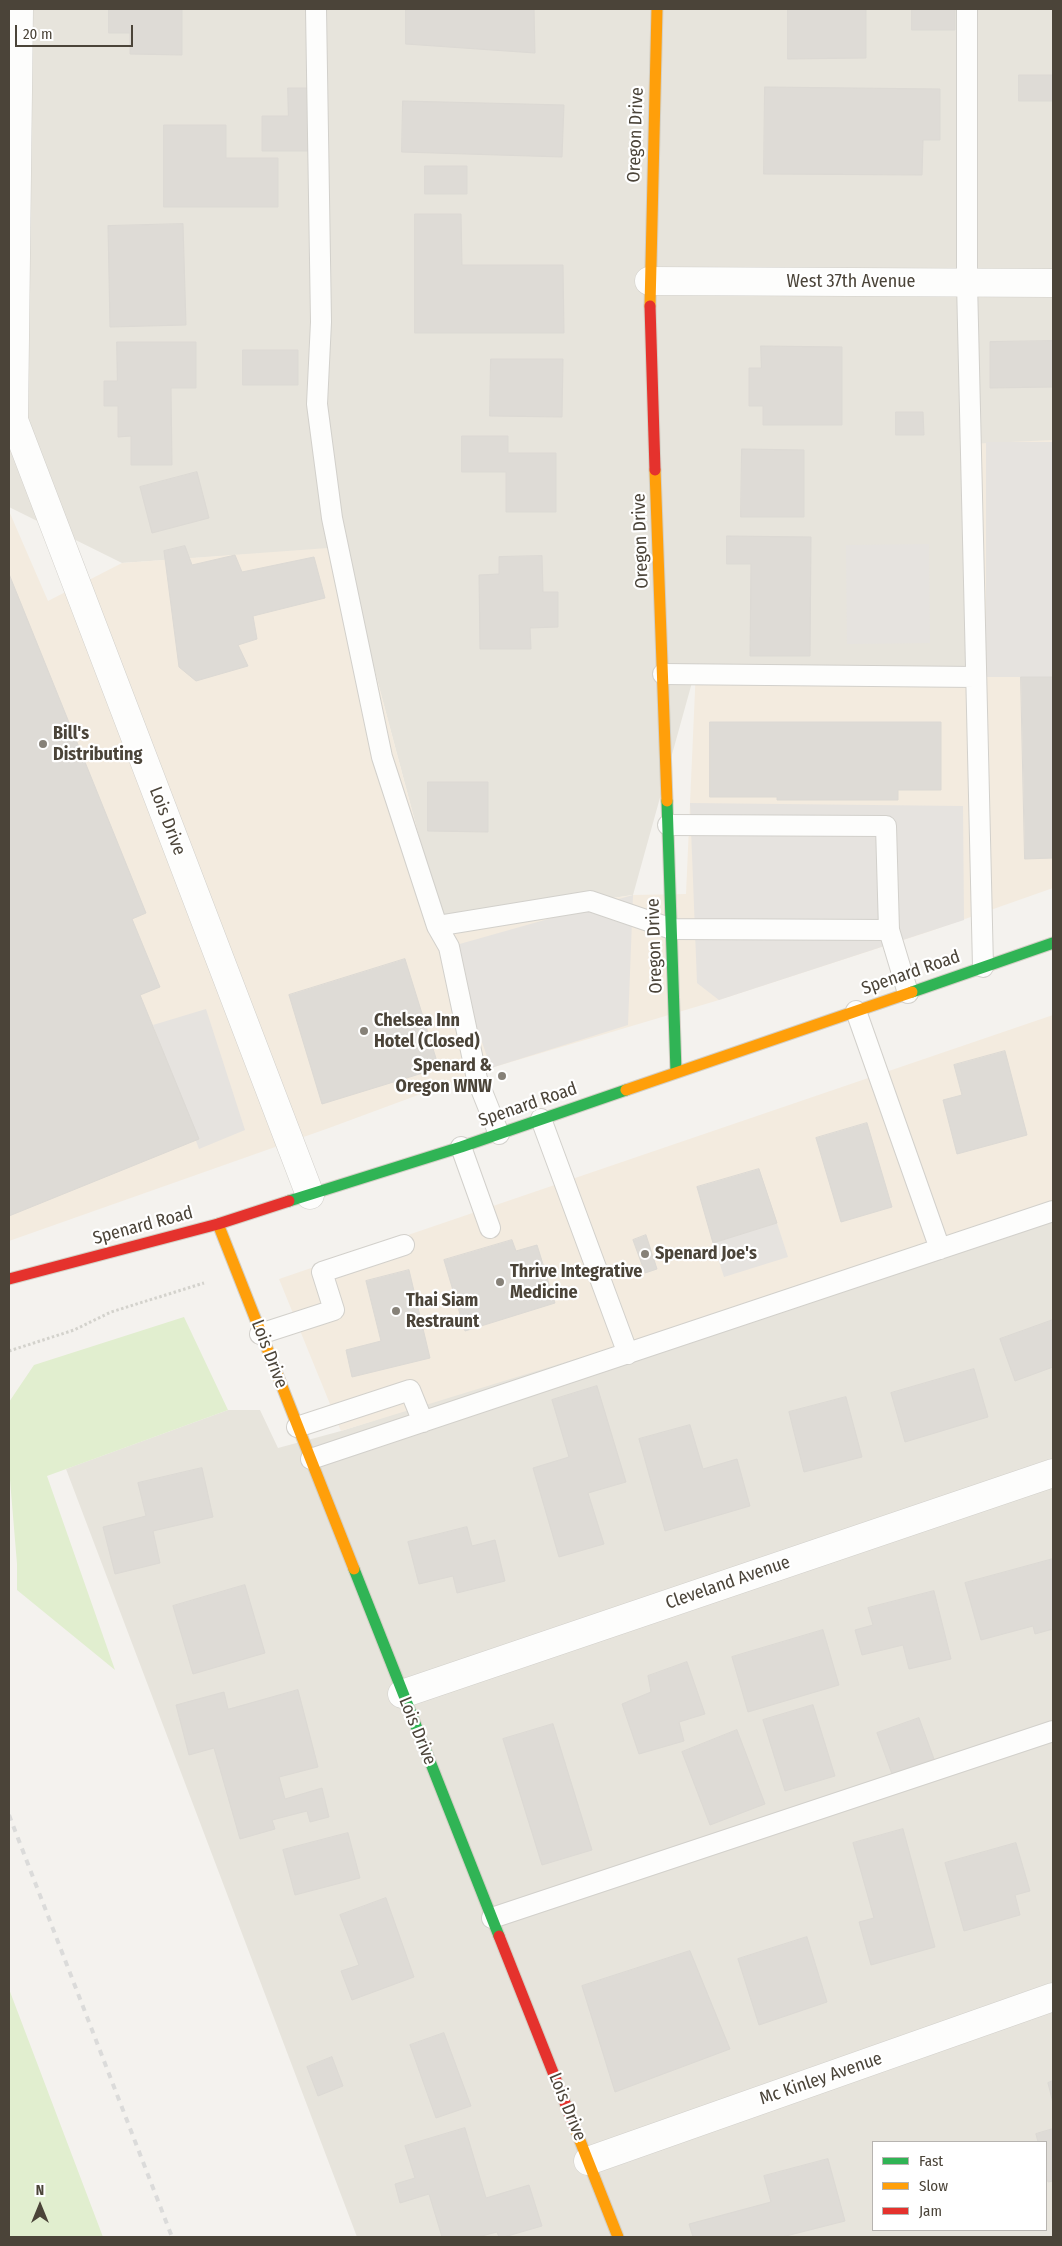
<!DOCTYPE html>
<style>
body{margin:0}
#map{position:relative;width:1062px;height:2246px;overflow:hidden;background:#f4f2ee;font-family:"Fira Sans Condensed",sans-serif}
canvas{display:block}
.frame{position:absolute;inset:0;border:10px solid #4b4439;pointer-events:none}
.legend{position:absolute;left:872px;top:2141px;width:175px;height:90px;box-sizing:border-box;background:#fff;border:1px solid #b7b4b0;margin:0;padding:6px 9px;list-style:none;font-size:15px;color:#4b4439}
.legend li{display:flex;align-items:center;gap:10px;height:25px}
.legend b{width:25px;border:1px solid #b7b4b0}
.north{position:absolute;left:15px;top:2181px;width:50px;height:50px;-webkit-text-stroke:4px #fff;paint-order:stroke;rotate:0deg;font-size:14px;font-weight:700;line-height:20px;text-align:center;color:#4b4439}
.north::after{content:'';display:block;margin:auto;width:18px;height:22px;background:#4b4439;clip-path:polygon(50% 0,100% 100%,50% 72%,0 100%)}
.scale{position:absolute;left:15px;top:25px;width:118px;height:22px;box-sizing:border-box;border:2px solid #4b4439;border-top:0;padding-left:6px;font-size:15px;line-height:18px;white-space:nowrap;color:#4b4439;-webkit-text-stroke:4px #fff;paint-order:stroke}
</style>
<div id="map">
<canvas width="1062" height="2246"></canvas>
<div class="frame"></div>
<ul class="legend">
<li><b style="height:6px;background:#30b455"></b>Fast</li>
<li><b style="height:6px;background:#ff9f0a"></b>Slow</li>
<li><b style="height:6px;background:#e5322d"></b>Jam</li>
</ul>
<div class="north">N</div>
<div class="scale">20 m</div>
</div>
<script>
const context = document.querySelector('canvas').getContext('2d');
context.lineJoin = 'round';
function fillPath(path, color) {
  context.fillStyle = color;
  context.fill(path, 'evenodd');
}
function trace(path, color, width, dash) {
  context.strokeStyle = color;
  context.lineWidth = width;
  context.lineCap = dash ? 'butt' : 'round';
  context.setLineDash(dash || []);
  context.stroke(path);
}
function write(font, color, halo, rows, align = 'center') {
  context.font = font + ' "Fira Sans Condensed",sans-serif';
  context.lineWidth = 4.5;
  context.setLineDash([]);
  context.textBaseline = 'middle';
  context.strokeStyle = halo;
  context.fillStyle = color;
  for (const [text, x, y, turn = 0] of rows) {
    context.save();
    context.translate(x, y);
    context.rotate((+turn || 0) * Math.PI / 180);
    context.textAlign = isNaN(turn) ? turn : align;
    if (halo) context.strokeText(text, 0, 0);
    context.fillText(text, 0, 0);
    context.restore();
  }
}
fillPath(new Path2D(`
 M9 9H1053V442L965 672 696 668 633 895 442 923 342 548 122 563 9 507Z
 M1053 1202V2237H357L66 1469 228 1410H260L278 1448 341 1431ZM873 2142H1046V2230H873Z`), '#e7e4dc');
fillPath(new Path2D(`
 M1053 440V888L931 931 719 1000 491 1068 329 1128 9 1241V511L48 601 122 563 342 547 442 923 633 895 686 894 696 668 965 672 967 444Z
 M1053 1015V1206L758 1303 341 1431 279 1279Z`), '#f3ebdf');
fillPath(new Path2D(`
 M184 1317 228 1410 47 1476 115 1670 17 1590V1564L9 1468V1402L34 1365Z
 M9 1989 103 2237H9Z`), '#e1eecf');
fillPath(new Path2D(`
 M986 442H1053V677H986Z
 M929 544 930 643 847 644 846 545Z
 M690 803 963 806 964 920 719 1000 697 983Z
 M633 895 628 1025 491 1068 449 947Z
 M206 1009 245 1130 199 1149 153 1025Z
 M777 1223 788 1257 724 1277 713 1243Z`), '#e6e3df');
const building = new Path2D(`
 M109 9H182V55L130 54V33H109Z
 M406 9H534L535 53 406 44Z
 M788 9H866V58L788 59Z
 M912 9H955V30H912Z
 M1019 75H1053V101H1019Z
 M765 87 940 89V140H923L922 175 764 174Z
 M288 88H308V151H262V116H288Z
 M403 101 564 105 562 157 402 152Z
 M164 125H226V158H278V207H164Z
 M425 166H467V194H425Z
 M415 214H461L462 265H563L564 333H415Z
 M183 224 186 325 110 327 108 226Z
 M1053 341V387L990 388V342Z
 M117 342H196V388H171L172 465H131V436L118 437V406H104V381H117Z
 M761 346 842 347V425H763V406H749V368H761Z
 M243 350H298V385H243Z
 M491 359H563L562 417 490 416Z
 M896 412H923L924 435H896Z
 M462 436H508V453H556V512H506V472H462Z
 M742 449 804 450V517H741Z
 M197 472 209 518 152 533 140 487Z
 M727 536 811 537 810 656H750L751 564H727Z
 M185 546 192 565 235 555 242 572 314 557 325 598 253 616 257 639 238 645 248 666 196 681 179 667 164 551Z
 M542 556 543 592H558V627L530 628 531 649H480L479 575 499 574V557Z
 M9 574 146 913 132 919 160 987 140 995 199 1139 9 1216Z
 M1021 677H1053V858L1025 859Z
 M710 722H941V790H898V800H777V797H710Z
 M428 782H488V832L428 831Z
 M405 959 439 1068 322 1104 289 995Z
 M1005 1051 1027 1135 957 1154 943 1100 962 1095 954 1065Z
 M867 1123 892 1207 841 1222 816 1138Z
 M759 1169 777 1223 713 1243 697 1187Z
 M646 1235 657 1269 645 1273 633 1240Z
 M512 1240 516 1251 537 1245 555 1303 465 1331 444 1260Z
 M409 1270 430 1358 352 1377 346 1350 381 1341 366 1281Z
 M1053 1320V1367L1015 1381 1000 1339Z
 M974 1369 988 1417 905 1442 891 1393Z
 M597 1386 626 1482 588 1493 604 1544 559 1557 533 1468 569 1457 552 1400Z
 M846 1397 862 1457 804 1472 789 1412Z
 M690 1425 703 1469 737 1459 750 1506 665 1531 639 1439Z
 M202 1468 213 1517 153 1531 160 1563 115 1574 103 1527 146 1516 138 1483Z
 M467 1527 472 1546 495 1540 505 1581 457 1593 453 1576 419 1584 408 1542Z
 M1053 1559V1629L1035 1634 1033 1626 981 1640 965 1583Z
 M245 1585 265 1653 193 1674 173 1606Z
 M934 1591 951 1659 909 1669 903 1645 862 1655 855 1630 873 1625 868 1608Z
 M823 1630 839 1685 748 1712 732 1657Z
 M687 1662 705 1714 679 1722 684 1741 639 1754 622 1704 651 1692 648 1676Z
 M298 1690 318 1767 279 1777 285 1799 322 1788 329 1817 310 1822 307 1811 272 1820 275 1829 240 1839 214 1748 189 1755 176 1705 224 1692 228 1709Z
 M813 1705 835 1776 785 1791 763 1720Z
 M919 1718 934 1759 892 1774 877 1733Z
 M553 1724 592 1850 542 1865 503 1739Z
 M737 1730 765 1804 710 1825 682 1752Z
 M903 1829 935 1947 871 1965 859 1922 874 1918 853 1843Z
 M348 1833 360 1878 295 1895 283 1850Z
 M1016 1843 1030 1891 1015 1895 1020 1915 964 1931 945 1863Z
 M386 1898 414 1977 352 2000 341 1971 359 1965 340 1915Z
 M807 1937 827 2002 759 2025 738 1959Z
 M690 1951 730 2049 615 2092 582 1986Z
 M444 2033 471 2106 436 2118 410 2045Z
 M332 2057 343 2086 318 2096 307 2067Z
 M1053 2081V2103L1048 2083Z
 M465 2128 486 2198 529 2185 542 2226 504 2237H499L497 2232 478 2237H442L429 2194 400 2203 395 2184 415 2178 405 2146Z
 M1053 2129V2181L1048 2182 1046 2174V2142H1038L1036 2134Z
 M828 2159 845 2221 782 2237H693L689 2224 771 2202 764 2176Z`);
fillPath(building, '#dedbd6');
trace(building, '#dcd9d4', 1);
const lane = new Path2D(`
 M316 9 321 322 317 404 332 518 382 757 437 926
 M967 9V282L983 967
 M663 674 976 677
 M668 825 886 826 889 930 908 993
 M856 1011 940 1249
 M541 1119 628 1354
 M499 1134 477 1079 449 947 437 926 590 901 672 929 889 930
 M461 1147 490 1228
 M260 1334 334 1310 322 1272 404 1245
 M297 1427 410 1390 423 1422
 M311 1459 1053 1211
 M492 1918 1053 1731`);
const street = new Path2D(`
 M649 281 1053 283
 M9 407 310 1195
 M14 419 19 9
 M402 1694 1053 1473
 M588 2161 1053 1997`);
const fast = new Path2D(`
 M667 801 676 1072
 M912 992 1053 943
 M289 1201 461 1147 626 1090
 M354 1569 499 1936`);
const slow = new Path2D(`
 M650 306 657 9
 M655 470 667 801
 M626 1090 912 992
 M218 1224 354 1569
 M575 2128 618 2237`);
const jam = new Path2D(`
 M650 306 655 470
 M9 1279 218 1224 289 1201
 M499 1936 575 2128`);
trace(lane, '#d2d0cb', 22);
trace(street, '#d2d0cb', 29);
trace(fast, '#d3cfc5', 13);
trace(slow, '#d3cfc5', 13);
trace(jam, '#d3cfc5', 13);
trace(new Path2D(`
 M9 1351 74 1330 111 1312 204 1283`), '#d3d2cc', 3, [2.5, 2.5]);
trace(lane, '#fdfdfc', 20);
trace(street, '#fdfdfc', 28);
trace(fast, '#30b455', 11);
trace(slow, '#ff9f0a', 11);
trace(jam, '#e5322d', 11);
trace(new Path2D(`
 M9 1815 172 2237`), '#dbdbda', 4, [6, 6]);
for (const [x, y, r, color] of [
 [43,744,5,"#868178"],
 [364,1031,5,"#868178"],
 [502,1076,5,"#868178"],
 [645,1254,5,"#868178"],
 [500,1282,5,"#868178"],
 [396,1311,5,"#868178"]
]) {
  const dot = new Path2D();
  dot.arc(x, y, r, 0, 2 * Math.PI);
  context.fillStyle = color;
  context.fill(dot);
  trace(dot, '#fff', 2);
}
write('18px', '#4b4439', '#fff', [
 ["Oregon Drive",636,135,-88],
 ["West 37th Avenue",851,282],
 ["Oregon Drive",641,541,-92],
 ["Lois Drive",167,821,69],
 ["Oregon Drive",655,946,-92],
 ["Spenard Road",911,973,-19],
 ["Spenard Road",528,1105,-19],
 ["Spenard Road",143,1226,-15],
 ["Lois Drive",269,1354,69],
 ["Cleveland Avenue",728,1583,-19],
 ["Lois Drive",417,1731,68],
 ["Mc Kinley Avenue",821,2079,-19],
 ["Lois Drive",567,2107,68]
]);
write('bold 18px', '#4b4439', '#fff', [
 ["Bill's",53,734],
 ["Distributing",53,755],
 ["Chelsea Inn",374,1021],
 ["Hotel (Closed)",374,1042],
 ["Spenard &",492,1066,"right"],
 ["Oregon WNW",492,1087,"right"],
 ["Spenard Joe's",655,1254],
 ["Thrive Integrative",510,1272],
 ["Medicine",510,1293],
 ["Thai Siam",406,1301],
 ["Restraunt",406,1322]
], 'left');
</script>
